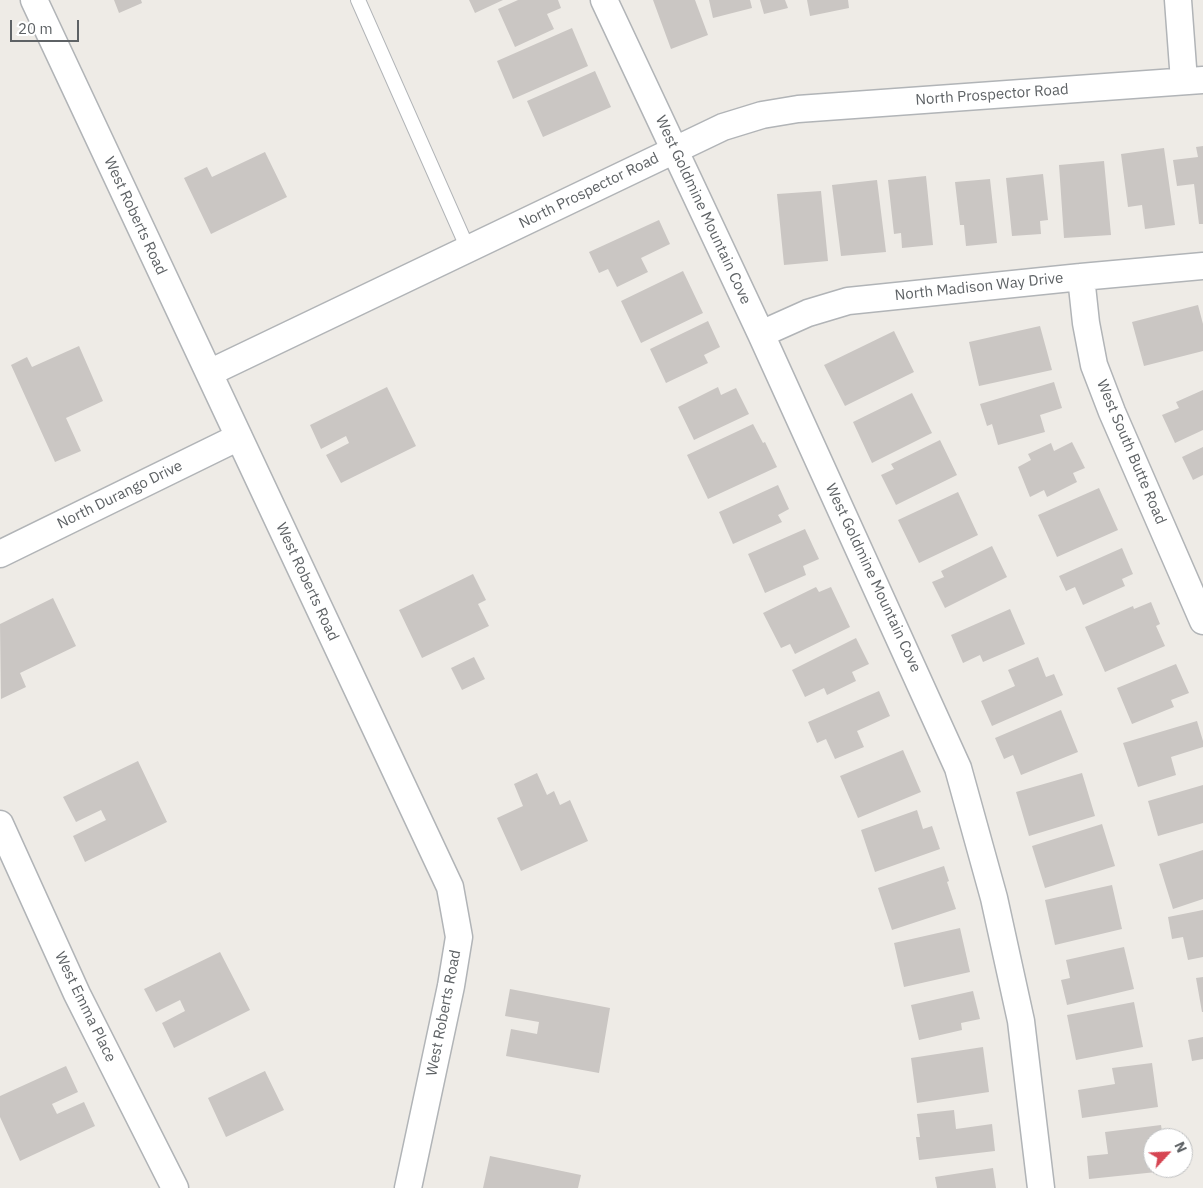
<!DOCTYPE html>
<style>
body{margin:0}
#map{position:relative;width:1203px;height:1188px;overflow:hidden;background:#eeebe6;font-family:"IBM Plex Sans",sans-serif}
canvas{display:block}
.north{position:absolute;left:1143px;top:1128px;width:50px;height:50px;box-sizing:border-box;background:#fff;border:1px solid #bfc0c1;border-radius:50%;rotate:65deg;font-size:14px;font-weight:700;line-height:20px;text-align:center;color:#5e6265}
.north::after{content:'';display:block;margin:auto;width:18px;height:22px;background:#d64552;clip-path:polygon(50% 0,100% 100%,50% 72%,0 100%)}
.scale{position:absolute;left:10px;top:20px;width:69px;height:22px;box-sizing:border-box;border:2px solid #5e6265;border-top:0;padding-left:6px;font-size:15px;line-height:18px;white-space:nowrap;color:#5e6265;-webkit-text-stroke:4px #fff;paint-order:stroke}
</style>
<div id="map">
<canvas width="1203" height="1188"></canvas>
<div class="north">N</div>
<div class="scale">20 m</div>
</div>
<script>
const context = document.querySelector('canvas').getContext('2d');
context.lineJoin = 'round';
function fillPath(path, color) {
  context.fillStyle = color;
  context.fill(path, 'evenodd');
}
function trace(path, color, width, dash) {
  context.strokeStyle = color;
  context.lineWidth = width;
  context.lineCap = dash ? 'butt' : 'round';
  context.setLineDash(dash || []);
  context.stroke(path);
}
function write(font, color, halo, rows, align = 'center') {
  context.font = font + ' "IBM Plex Sans",sans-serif';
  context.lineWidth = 4;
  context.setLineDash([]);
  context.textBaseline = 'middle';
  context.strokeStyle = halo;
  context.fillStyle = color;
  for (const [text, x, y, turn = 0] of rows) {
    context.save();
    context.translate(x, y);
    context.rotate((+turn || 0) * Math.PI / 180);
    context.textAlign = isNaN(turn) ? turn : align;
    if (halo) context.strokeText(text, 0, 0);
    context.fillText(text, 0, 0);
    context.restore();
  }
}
fillPath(new Path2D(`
 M114 0H141L142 3 119 13Z
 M469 0H503L475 13Z
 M518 0H558L561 8 547 14 554 29 515 47 498 9Z
 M653 0H695L708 35 671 49Z
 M709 0H750L752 8 713 18Z
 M760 0H785L788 8 764 14Z
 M807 0H848L849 8 810 16Z
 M572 28 588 66 513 99 497 61Z
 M595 71 611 107 543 137 527 101Z
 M1203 146V224H1199L1194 184 1177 186 1173 160 1198 157 1196 147Z
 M1164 148 1175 225 1145 229 1142 205 1128 207 1121 154Z
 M265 152 287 197 211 234 184 178 207 167 212 177Z
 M1104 161 1111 235 1064 238 1059 165Z
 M1043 174 1048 220 1040 221 1041 234 1012 236 1006 178Z
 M926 176 933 245 902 248 901 233 894 234 888 180Z
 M990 179 997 243 966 246 964 225H960L955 182Z
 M877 180 886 252 841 256 832 185Z
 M821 191 828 261 784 265 777 194Z
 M659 220 670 244 641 258 648 272 617 287 608 269 599 273 589 252Z
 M683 271 703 313 641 343 621 301Z
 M1198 305 1203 324V351L1144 366 1132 322Z
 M708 321 720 347 704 355 708 363 666 383 650 349Z
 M1040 326 1052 370 979 386 969 342Z
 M894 331 914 372 845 406 824 365Z
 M79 346 103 401 66 418 81 451 55 462 11 365 27 357 32 367Z
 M1054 382 1062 408 1040 415 1045 432 998 445 992 424 987 426 980 404Z
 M387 387 416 446 341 483 326 455 349 443 346 436 321 449 310 425Z
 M718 387 721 395 736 388 749 414 694 440 678 407Z
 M1203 390V430L1175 443 1162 415 1179 408 1176 402Z
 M912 393 932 433 872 463 853 422Z
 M753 424 763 443 765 442 777 467 708 499 687 455Z
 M940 440 957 475 896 505 881 475 894 469 891 464Z
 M1072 442 1085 468 1073 473 1077 482 1047 497 1044 490 1030 497 1018 467 1031 460 1028 454 1051 443 1054 451Z
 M1203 447V475L1193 480 1182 457Z
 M778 485 789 509 778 515 782 522 733 544 719 512Z
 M1099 488 1118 530 1057 557 1038 515Z
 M958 492 978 535 919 563 898 520Z
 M805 529 819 559 803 566 806 575 765 593 748 554Z
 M992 546 1007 577 945 608 932 582 944 577 941 571Z
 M1122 548 1133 574 1122 579 1125 586 1083 605 1075 587 1066 591 1059 576Z
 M473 574 486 600 478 604 489 626 422 658 399 610Z
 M816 587 819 592 831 587 850 627 795 654 790 644 781 648 763 613Z
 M53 598 76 646 20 673 26 687 1 699 0 624Z
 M1151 602 1160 624 1156 626 1165 646 1105 672 1085 627 1133 606 1134 609Z
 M1010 609 1025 644 983 662 980 655 963 663 951 635Z
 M856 638 869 664 852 672 856 681 827 695 824 688 805 697 792 670Z
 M474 657 485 679 462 690 451 668Z
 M1038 657 1046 677 1054 674 1063 695 992 726 981 701 1015 686 1008 670Z
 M1176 664 1189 693 1171 700 1174 707 1132 724 1117 688Z
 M879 691 890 716 857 731 864 747 835 759 826 739 817 743 808 722Z
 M1061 710 1078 752 1021 775 1013 755 1004 759 995 738Z
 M1197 721 1203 741V747L1171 757 1176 775 1138 787 1123 743Z
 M903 750 921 792 858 818 840 776Z
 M138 761 167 822 85 862 73 836 106 820 101 810 76 822 63 797Z
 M537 773 547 795 554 791 560 805 570 800 588 841 521 871 497 818 523 806 514 784Z
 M1082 773 1095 816 1029 836 1016 792Z
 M1203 785V823L1158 836 1148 801Z
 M917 810 923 829 932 826 940 849 875 872 861 830Z
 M1102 824 1115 866 1045 888 1032 846Z
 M1203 850V899L1173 909 1159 864Z
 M944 866 949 881 947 882 956 909 892 930 878 888Z
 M1112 885 1122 929 1055 945 1045 900Z
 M1203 910V957L1188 960 1183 937 1172 939 1168 917Z
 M960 928 970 972 904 987 894 943Z
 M1124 947 1134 989 1067 1005 1061 980 1070 978 1066 960Z
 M220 952 250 1010 174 1048 162 1023 185 1011 180 1000 156 1012 144 989Z
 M1203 977V1012H1202L1196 978Z
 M510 989 610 1008 599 1073 506 1056 511 1029 537 1034 539 1022 505 1016Z
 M973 991 980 1019 961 1023 962 1030 919 1040 911 1005Z
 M1134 1002 1143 1047 1076 1060 1067 1015Z
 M1203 1037V1059L1192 1061 1188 1040Z
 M983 1047 989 1092 917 1103 911 1058Z
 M1152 1063 1158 1107 1082 1118 1078 1090 1115 1084 1112 1068Z
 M66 1066 78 1092 52 1104 57 1114 84 1102 95 1126 20 1161 0 1117V1096Z
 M265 1071 284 1110 226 1137 208 1098Z
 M954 1110 956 1129 992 1124 995 1151 919 1160 916 1137H920L917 1114Z
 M1161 1125 1163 1138H1153V1168H1166V1171L1089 1179 1087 1156 1108 1154 1105 1132Z
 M490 1156 581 1175 578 1188H483Z
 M993 1168 996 1188H937L935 1177Z`), '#cac6c3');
const lane = new Path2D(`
 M358 0 468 249`);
const street = new Path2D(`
 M34 0 450 887 459 937 451 986 408 1188
 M604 0 761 334 958 768 994 898 1021 1021 1041 1188
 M1178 0 1184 81
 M1081 277 1086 323 1094 365 1112 412 1203 621
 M761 334 808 313 848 301 1081 277 1203 266
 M209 373 723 127 762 115 798 109 1203 80
 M0 554 239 437
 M0 824 77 994 175 1188`);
trace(lane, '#b1b4b7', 16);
trace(street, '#b1b4b7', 29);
trace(lane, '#fff', 14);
trace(street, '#fff', 26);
write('15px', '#5e6265', '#fff', [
 ["North Prospector Road",992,95,-4],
 ["North Prospector Road",589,191,-26],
 ["West Goldmine Mountain Cove",703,210,65],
 ["West Roberts Road",135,216,65],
 ["North Madison Way Drive",979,287,-6],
 ["West South Butte Road",1131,452,67],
 ["North Durango Drive",120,495,-26],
 ["West Goldmine Mountain Cove",873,578,65],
 ["West Roberts Road",307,582,65],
 ["West Emma Place",85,1007,64],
 ["West Roberts Road",444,1013,-79]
]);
</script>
